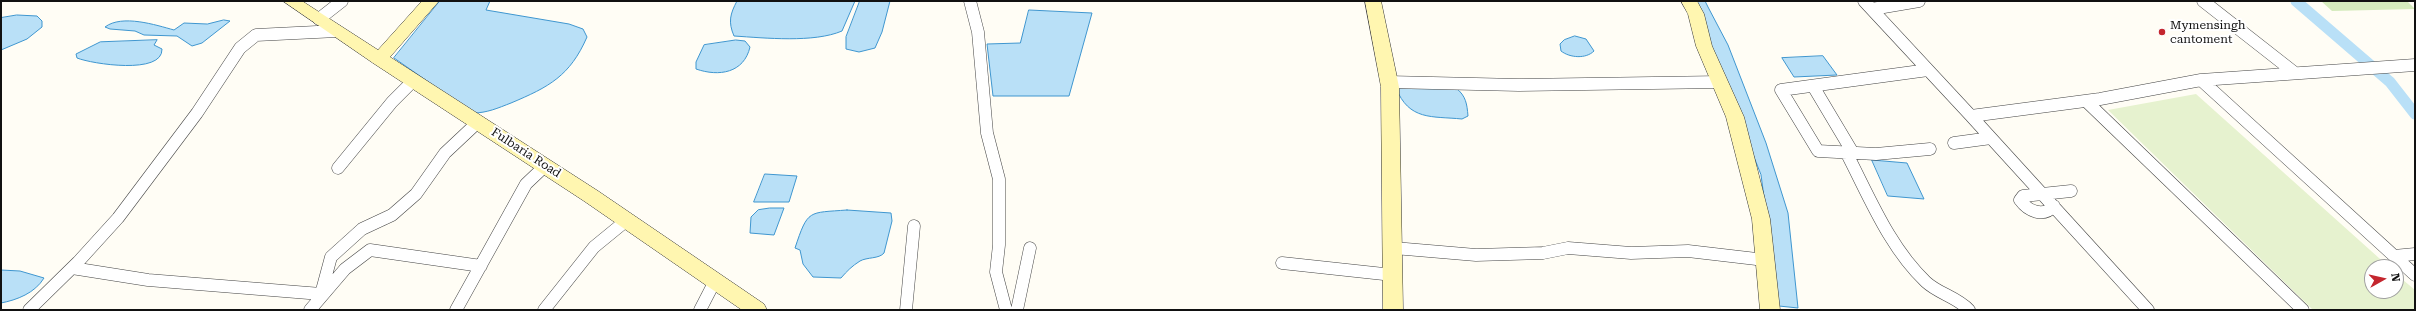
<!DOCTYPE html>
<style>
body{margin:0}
#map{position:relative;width:2416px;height:311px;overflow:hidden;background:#fffdf5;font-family:"Roboto Serif",serif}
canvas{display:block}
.frame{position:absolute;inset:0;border:2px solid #111;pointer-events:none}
.north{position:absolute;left:2364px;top:259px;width:40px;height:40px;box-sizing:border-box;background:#fff;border:1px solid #a0a0a0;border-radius:50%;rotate:82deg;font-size:11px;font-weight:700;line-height:16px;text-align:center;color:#111}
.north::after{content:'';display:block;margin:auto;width:14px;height:18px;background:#c4262e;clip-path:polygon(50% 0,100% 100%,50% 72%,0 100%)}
</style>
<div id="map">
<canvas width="2416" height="311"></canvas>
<div class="frame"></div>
<div class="north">N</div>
</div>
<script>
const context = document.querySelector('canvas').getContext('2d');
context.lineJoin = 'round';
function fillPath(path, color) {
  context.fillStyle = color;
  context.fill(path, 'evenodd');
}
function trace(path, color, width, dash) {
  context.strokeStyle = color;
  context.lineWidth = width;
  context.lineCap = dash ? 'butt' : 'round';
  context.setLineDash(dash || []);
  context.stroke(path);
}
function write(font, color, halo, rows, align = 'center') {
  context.font = font + ' "Roboto Serif",serif';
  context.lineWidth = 4;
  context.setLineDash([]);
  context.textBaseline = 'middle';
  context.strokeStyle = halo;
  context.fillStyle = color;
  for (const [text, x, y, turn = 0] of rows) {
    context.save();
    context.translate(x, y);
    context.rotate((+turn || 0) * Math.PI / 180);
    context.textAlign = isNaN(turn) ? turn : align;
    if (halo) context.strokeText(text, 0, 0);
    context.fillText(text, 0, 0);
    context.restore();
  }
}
fillPath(new Path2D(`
 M2321 1H2407L2415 9 2332 11Z`), '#d5ebbd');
fillPath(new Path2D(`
 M2196 94 2389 267H2372V291H2396V274L2415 290V310H2313L2108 110Z`), '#e6f2cf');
const water = new Path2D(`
 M440 1H490L486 10 569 24 583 29 587 37C570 76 549 87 511 103 498 108 487 113 473 113L394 58Z
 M737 1H855L842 31C814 43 765 38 734 36 728 22 730 14 737 1Z
 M860 1H890L882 32 875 48 859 52 846 49V37Z
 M1693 1H1705L1708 7 1728 45 1766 143 1788 213 1798 308 1779 306 1761 175Z
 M1029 10 1092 13 1069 96H993L987 44 1020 43Z
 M17 15 37 16 42 21V27L27 39 1 50V18Z
 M224 20 230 21 202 43 192 46 177 36 144 35 135 31 110 29 105 27C122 14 156 25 174 30L184 23 207 24Z
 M1575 36 1586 39 1594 51C1586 59 1570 58 1561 51L1560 44 1564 40Z
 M157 40 154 45 162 49C163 75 92 64 77 58L76 54 100 42Z
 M736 40 745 41 750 47C744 73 719 77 696 69V62L704 45Z
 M1823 56 1837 75 1794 77 1782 58Z
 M1396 88H1456C1466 96 1467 104 1468 116L1462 119C1432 116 1409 121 1396 88Z
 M1872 160 1907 163 1924 199 1888 196Z
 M765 174 797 176 789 202H754Z
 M770 208H784L774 235 750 233 751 217 758 210Z
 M847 210 891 213 892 221 884 253C879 259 867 257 860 261 852 266 847 271 841 278L813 277 803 264 800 250 795 248C808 209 808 213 847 210Z
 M1 270 20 271 44 278C35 293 17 300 1 303Z`);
fillPath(water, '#b9e0f7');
trace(water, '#3f96cf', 1);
trace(new Path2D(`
 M2296 1 2390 82 2415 114`), '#b9e0f7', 11);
const street = new Path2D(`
 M970 1 978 32 987 133 999 179V245L996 272 1006 310
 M1864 1 1971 116 2100 99 2201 80 2415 65
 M2203 1 2295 73
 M1872 9 1919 1
 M319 19 342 1
 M1928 70 1781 90 1818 151 1876 154 1930 149
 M2201 80 2415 275
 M1389 82 1519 85 1720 82
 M1813 86 1853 153
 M2086 101 2303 310
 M1971 116 2148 310
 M1954 143 1991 138
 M1846 152C1869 196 1889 247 1926 282 1939 294 1957 297 1969 310
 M338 168 392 102 414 80
 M2054 206C2043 218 2028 211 2020 200L2023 196 2071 191
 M1394 248 1476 255 1543 253 1568 248 1631 253 1688 251 1765 260
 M2394 256 2415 254
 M1282 263 1393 275
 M72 268 148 280 321 294 331 257 362 229 392 215 416 194 445 153 478 122
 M29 310 78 262 118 218 197 113 240 48 256 35 337 31
 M310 310 345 269 370 250 481 266
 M456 310 526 184 545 166
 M544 310 594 247 627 220
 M700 310 715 281
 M906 310 914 226
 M1017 310 1030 248`);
const secondary = new Path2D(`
 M283 1H302L378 50 422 1H439L390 57 598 191 764 304 767 310H742L584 201 373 63Z
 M1365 1H1381L1399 87 1403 310H1383L1381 87Z
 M1681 1H1697L1704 14 1712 46 1744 117 1770 219 1780 310H1760L1752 219 1726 117 1696 46 1688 14Z`);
trace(street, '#444', 13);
trace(secondary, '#333', 1);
trace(street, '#fff', 12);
fillPath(secondary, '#fff6b0');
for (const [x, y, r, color] of [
 [2162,32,4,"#c4262e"]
]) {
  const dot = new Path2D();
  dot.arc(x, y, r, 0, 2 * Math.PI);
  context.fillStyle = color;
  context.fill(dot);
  trace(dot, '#fff', 1.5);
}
write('12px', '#111', '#fff', [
 ["Mymensingh",2170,25],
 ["cantoment",2170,39]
], 'left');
write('12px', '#111', '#fff', [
 ["Fulbaria Road",526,153,33]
]);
</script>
